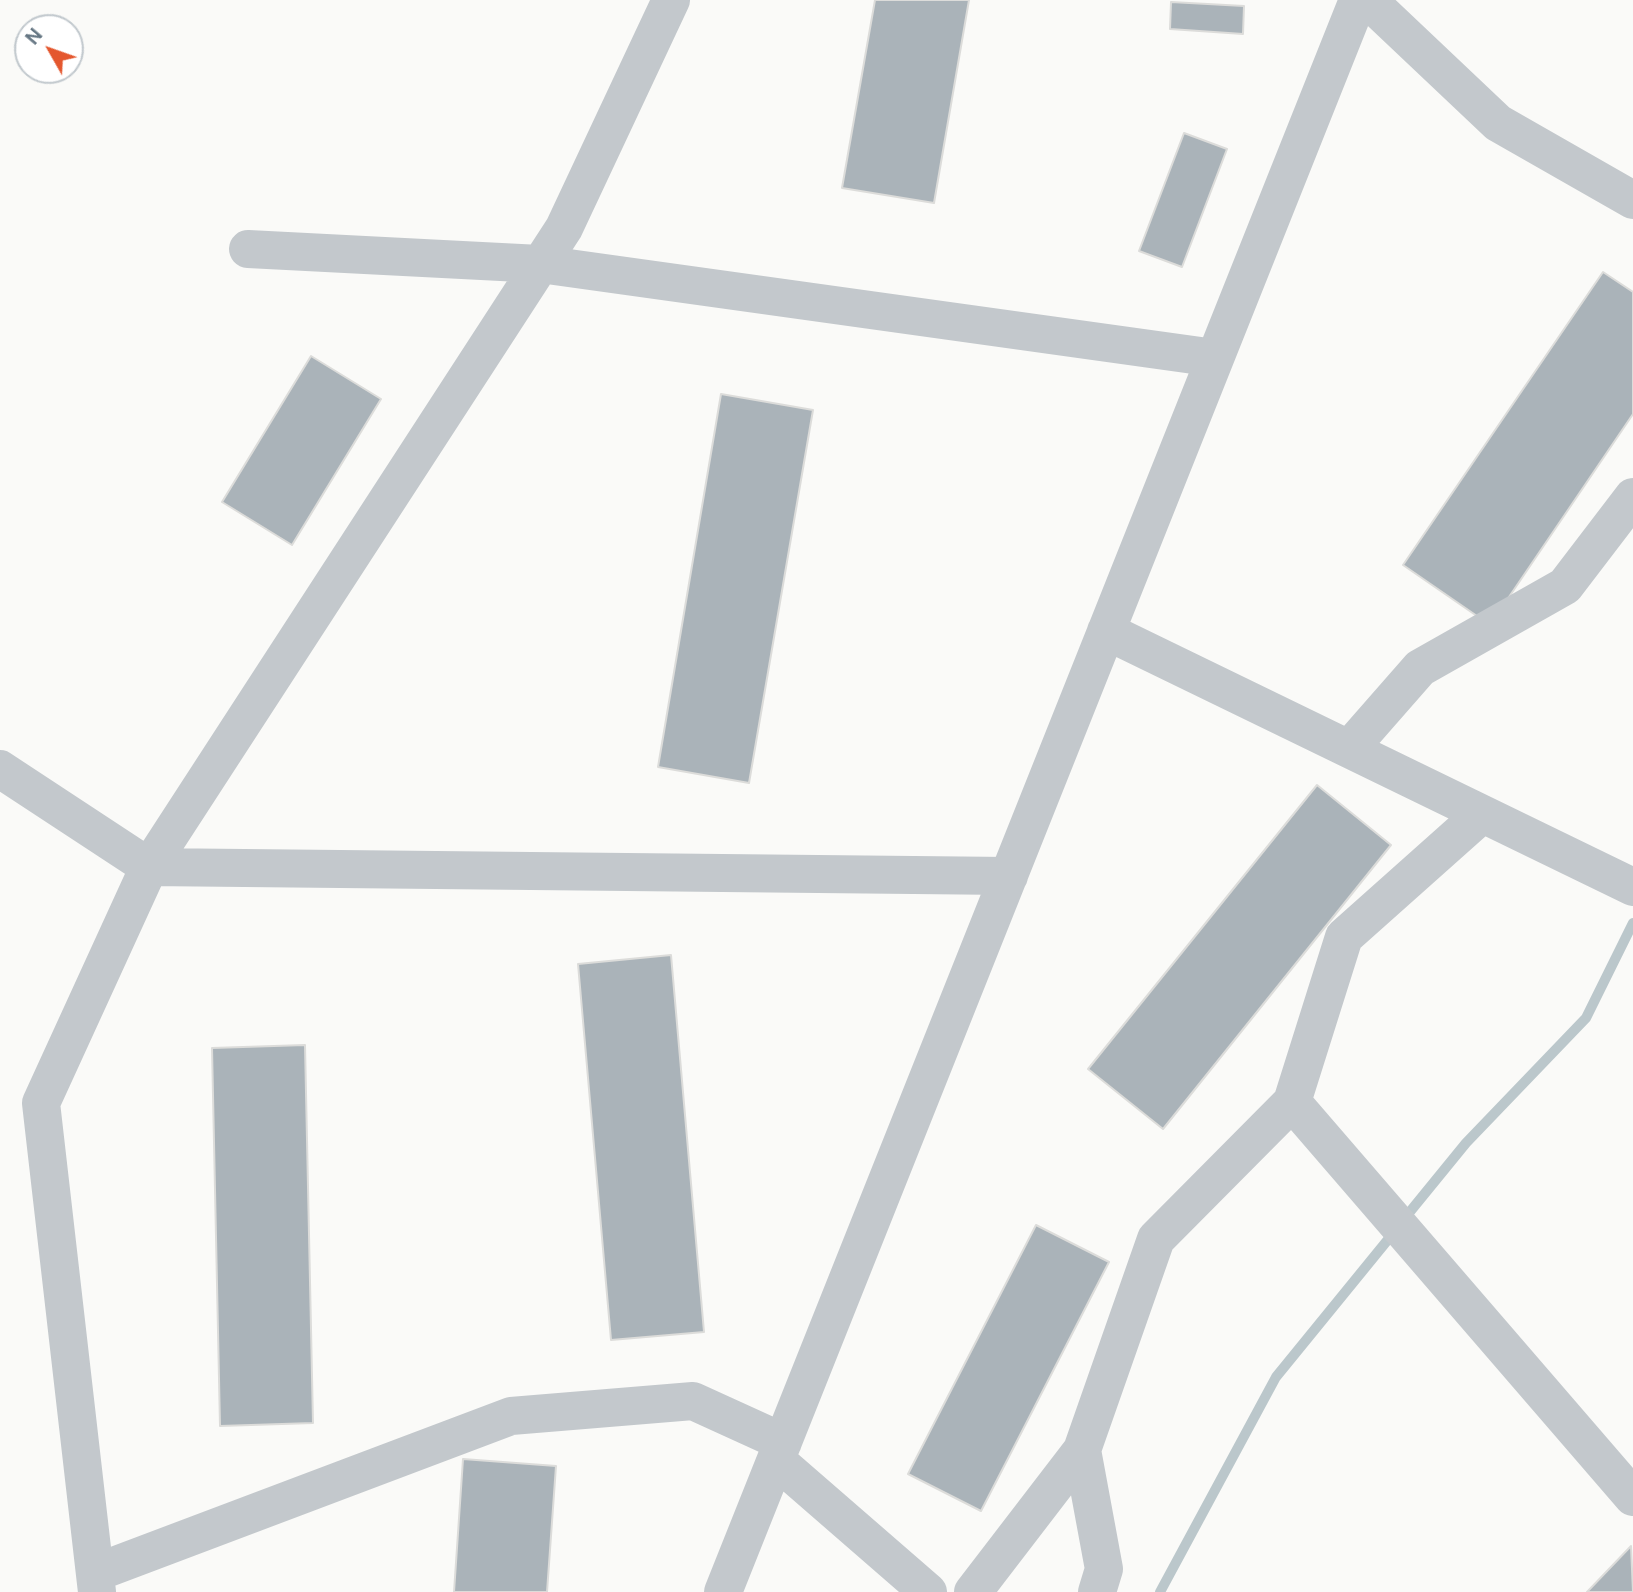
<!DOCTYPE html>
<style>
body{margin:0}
#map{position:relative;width:1633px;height:1592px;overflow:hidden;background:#fafaf8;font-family:"DM Sans",sans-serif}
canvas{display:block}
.north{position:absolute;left:14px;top:14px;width:70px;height:70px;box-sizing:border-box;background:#fff;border:2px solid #c1c8cd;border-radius:50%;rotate:310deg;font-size:19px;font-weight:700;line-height:28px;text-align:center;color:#657683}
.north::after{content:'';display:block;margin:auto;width:24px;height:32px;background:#e4572e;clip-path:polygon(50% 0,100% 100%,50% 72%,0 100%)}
</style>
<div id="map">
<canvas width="1633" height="1592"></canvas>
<div class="north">N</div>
</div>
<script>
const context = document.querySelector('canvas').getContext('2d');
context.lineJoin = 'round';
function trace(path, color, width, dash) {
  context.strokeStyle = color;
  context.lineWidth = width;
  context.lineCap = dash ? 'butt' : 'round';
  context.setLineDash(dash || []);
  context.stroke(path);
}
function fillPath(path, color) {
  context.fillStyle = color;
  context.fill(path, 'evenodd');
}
trace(new Path2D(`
 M1404 1219 1466 1143 1586 1018 1633 923
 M1160 1592 1276 1377 1395 1231`), '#bbc7cb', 10);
const building = new Path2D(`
 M875 0H969L934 203 842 188Z
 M1171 2 1244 6 1243 34 1170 29Z
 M1184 133 1227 149 1182 267 1139 251Z
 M1603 272 1633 292V414L1490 625 1403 565Z
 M311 356 381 399 292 545 222 502Z
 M721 394 813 410 749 783 658 767Z
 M1317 785 1391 845 1163 1129 1088 1069Z
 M671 955 704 1332 611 1340 578 964Z
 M305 1045 313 1423 220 1426 212 1048Z
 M1036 1225 1109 1262 981 1511 908 1474Z
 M463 1459 556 1466 547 1592H454Z
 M1631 1546 1633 1592H1587Z`);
fillPath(building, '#aab3b9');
trace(building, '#dcdcda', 2);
trace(new Path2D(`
 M1368 0 1498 123 1633 200
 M248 249 540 264 1215 358
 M1106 631 1633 887
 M1349 749 1420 668 1565 586 1633 497
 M0 769 149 867 1009 876
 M1292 1102 1633 1497
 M776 1460 928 1592
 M95 1573 511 1416 693 1401 783 1442
 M97 1592 41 1103 149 867 564 228 671 0
 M723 1592 1358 0
 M973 1592 1082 1450
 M1097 1592 1104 1569 1082 1450 1156 1239 1292 1102 1344 937 1482 814`), '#c3c8cc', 38);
</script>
